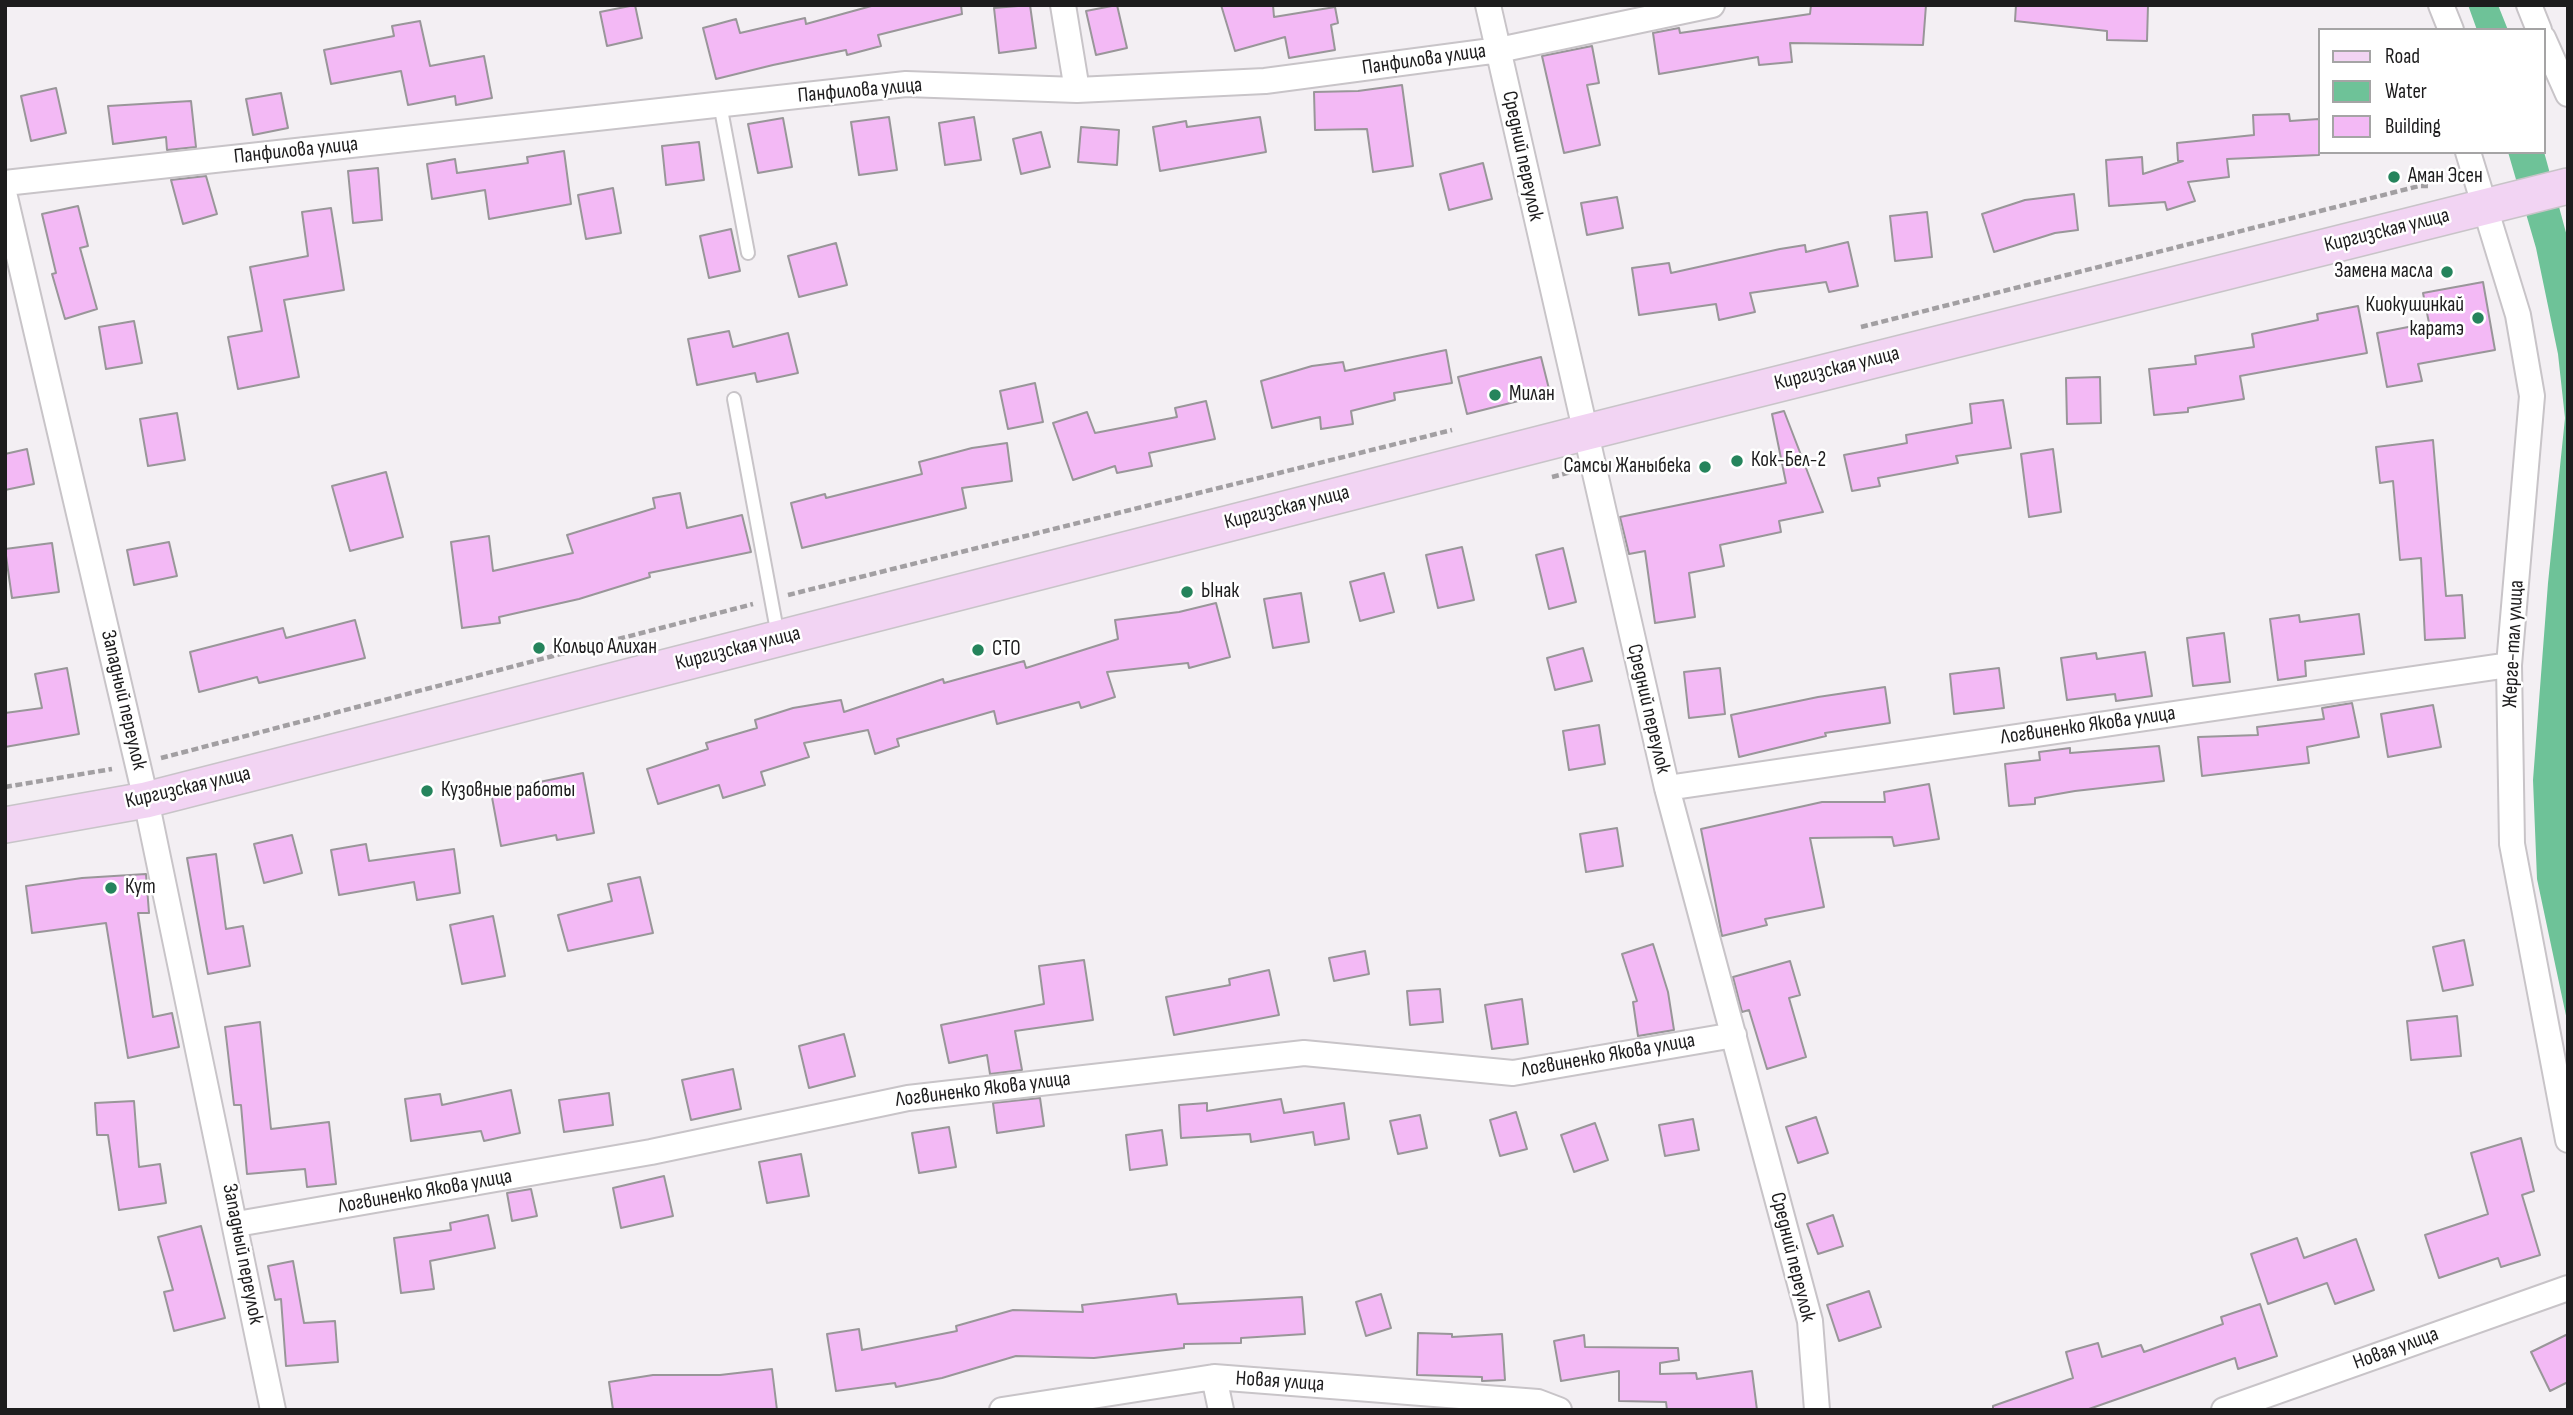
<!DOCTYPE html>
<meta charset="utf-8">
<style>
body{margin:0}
#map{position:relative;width:2573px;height:1415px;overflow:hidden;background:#f3eff3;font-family:"Sofia Sans Condensed",sans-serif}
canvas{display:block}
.frame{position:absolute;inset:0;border:7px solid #1d1c1d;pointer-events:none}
.legend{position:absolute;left:2318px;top:28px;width:228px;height:126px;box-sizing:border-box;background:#fff;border:2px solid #a5a4a5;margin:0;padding:9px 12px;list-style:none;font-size:21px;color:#1d1c1d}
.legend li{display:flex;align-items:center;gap:14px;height:35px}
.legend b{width:35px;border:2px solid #a5a4a5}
</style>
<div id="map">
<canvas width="2573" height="1415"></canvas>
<div class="frame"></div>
<ul class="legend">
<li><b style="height:9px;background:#f2d4f3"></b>Road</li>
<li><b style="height:19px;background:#6ec298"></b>Water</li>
<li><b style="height:19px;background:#f3b9f5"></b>Building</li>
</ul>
</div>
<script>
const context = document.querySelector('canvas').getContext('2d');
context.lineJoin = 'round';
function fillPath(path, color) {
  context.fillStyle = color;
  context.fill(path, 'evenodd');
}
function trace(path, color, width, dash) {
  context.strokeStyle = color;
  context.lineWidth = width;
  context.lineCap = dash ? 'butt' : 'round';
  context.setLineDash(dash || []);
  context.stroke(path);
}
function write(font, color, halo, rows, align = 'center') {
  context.font = font + ' "Sofia Sans Condensed",sans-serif';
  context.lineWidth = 5;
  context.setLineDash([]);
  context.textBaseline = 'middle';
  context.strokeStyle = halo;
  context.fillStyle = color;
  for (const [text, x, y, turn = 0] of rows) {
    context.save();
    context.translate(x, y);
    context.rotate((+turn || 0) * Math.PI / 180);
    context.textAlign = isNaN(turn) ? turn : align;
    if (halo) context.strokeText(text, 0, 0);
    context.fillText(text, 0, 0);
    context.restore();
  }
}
fillPath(new Path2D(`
 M2468 5H2498L2508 30H2477Z
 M2543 148 2568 240V1025L2537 879 2533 780 2548 583 2565 418 2558 354 2536 248 2508 152H2543Z`), '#6ec298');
const building = new Path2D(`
 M635 5 642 38 607 46 600 12Z
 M875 5H961L962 14 878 35 881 46 847 55 846 50 773 65 716 79 703 28 736 19 740 33 805 18 806 24Z
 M1030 5 1036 48 999 53 994 8Z
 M1117 5 1127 48 1096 55 1086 11Z
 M1221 5H1273L1274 17 1335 7 1338 23 1331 25 1335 50 1289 58 1285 37 1235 51Z
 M1811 5H1926L1923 45 1790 43 1792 62 1759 65 1758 57 1659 74 1653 33 1679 28 1680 33 1810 14Z
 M2016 5H2148L2147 41 2107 40V31L2015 21Z
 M420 21 430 66 484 56 492 98 456 105 455 96 408 105 401 71 331 84 324 50 394 36 392 26Z
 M1592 46 1599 83 1587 85 1600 145 1564 153 1542 56Z
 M1402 85 1413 166 1373 172 1367 129 1315 130 1314 92 1358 91Z
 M56 88 66 133 31 141 21 96Z
 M281 93 288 128 253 135 246 99Z
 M191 101 196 147 167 150 166 137 113 144 108 106Z
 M2289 114 2290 121 2319 119V155L2227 159 2229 177 2188 182 2195 201 2167 210 2165 202 2109 206 2106 160 2142 157 2143 174 2183 161H2178L2177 143 2254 135 2253 115Z
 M889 117 897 170 859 175 851 122Z
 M974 117 981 160 945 165 939 123Z
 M1260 117 1266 152 1160 171 1153 127 1186 121 1187 127Z
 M783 118 792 167 758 173 748 124Z
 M1081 127 1119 130 1117 165 1078 162Z
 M1041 132 1050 167 1021 174 1013 139Z
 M699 142 704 180 666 185 662 146Z
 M564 151 571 204 489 219 485 190 432 199 427 164 455 159 457 173 528 163 527 157Z
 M1483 163 1492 199 1449 210 1440 174Z
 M378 168 382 220 353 223 348 171Z
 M206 176 217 214 183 224 171 180Z
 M613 188 621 233 586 239 578 195Z
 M2074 194 2078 230 2055 233 1994 252 1982 214 2025 200Z
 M1617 197 1623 228 1587 235 1581 203Z
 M78 206 88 246 80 248 97 309 65 319 52 274 56 273 42 214Z
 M331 208 344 290 284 300 299 377 238 389 228 337 262 331 250 267 308 256 302 212Z
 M1927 212 1932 257 1895 261 1890 216Z
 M731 229 740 271 709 278 700 236Z
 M1848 242 1858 286 1829 292 1826 282 1750 293 1755 312 1719 320 1716 304 1639 315 1632 268 1669 263 1671 273 1780 249 1805 245 1806 252Z
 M836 243 847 285 799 297 788 256Z
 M2483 282 2495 350 2418 364 2422 381 2387 387 2377 333 2429 323 2423 293Z
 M2358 306 2367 353 2240 376 2244 399 2188 408V412L2154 415 2149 369 2196 364 2195 356 2254 347 2252 334 2318 320 2317 314Z
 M134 321 142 363 106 369 99 327Z
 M729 331 733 347 788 333 798 373 757 382 755 373 697 385 688 339Z
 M1446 350 1452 383 1394 393 1395 400 1351 411 1353 424 1321 429 1320 417 1272 428 1261 381 1312 366 1343 362 1345 371Z
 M1541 357 1550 393 1467 414 1458 377Z
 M2100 377 2101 423 2067 424 2066 378Z
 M1035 383 1043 422 1008 429 1000 391Z
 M2003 400 2011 448 1956 456 1958 463 1878 478 1880 486 1852 491 1844 455 1907 443 1906 435 1972 423 1970 404Z
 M1206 401 1215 439 1149 453 1152 466 1117 473 1115 466 1073 480 1053 423 1087 412 1095 433 1177 417 1175 408Z
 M1784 411 1823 512 1779 521 1781 532 1720 545 1724 566 1689 573 1695 617 1655 623 1645 551 1629 554 1620 517 1786 483 1772 414Z
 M177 413 185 460 148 466 140 419Z
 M2433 440 2446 596 2462 595 2465 638 2425 640 2421 558 2400 560 2393 481 2380 483 2376 447Z
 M1007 443 1012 481 962 488 966 508 802 548 791 503 825 494 826 498 922 474 919 462 972 448Z
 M27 449 34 484 5 490V454Z
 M2053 449 2061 512 2029 517 2021 454Z
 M386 472 403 537 350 551 332 486Z
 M680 493 687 528 742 515 751 552 649 573 650 577 579 599 499 617 500 623 462 628 451 542 489 536 493 571 573 553 567 535 655 508 653 498Z
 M169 542 177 576 134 585 127 550Z
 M52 543 59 592 12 598 5 549Z
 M1462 547 1474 600 1438 608 1426 555Z
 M1563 548 1576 602 1549 609 1536 555Z
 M1384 573 1394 612 1360 621 1350 582Z
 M1301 593 1309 642 1273 648 1264 599Z
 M1216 603 1230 657 1189 668 1188 663 1107 672 1115 697 1081 708 1079 702 997 724 994 711 897 739 899 746 875 754 868 730 804 743 809 757 761 772 765 785 723 798 719 785 658 804 647 769 708 749 706 743 757 728 755 720 793 708 841 700 844 712 943 679 944 683 1024 661 1026 668 1118 639 1115 620 1179 612Z
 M2359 614 2364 654 2305 661 2306 676 2278 680 2270 619 2299 615 2300 622Z
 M355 620 365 658 259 683 257 677 199 692 190 652 283 628 286 638Z
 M2224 633 2230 682 2193 686 2187 638Z
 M1583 648 1592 681 1555 690 1547 658Z
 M2145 652 2152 696 2116 701 2115 694 2067 700 2061 658 2096 653 2097 659Z
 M67 668 79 734 5 747V713L42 708 35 674Z
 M1720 668 1725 714 1689 718 1684 672Z
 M1999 668 2004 708 1954 714 1950 674Z
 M1885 687 1890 723 1825 733 1826 736 1739 757 1731 715 1818 697Z
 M2352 703 2359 737 2307 747 2309 763 2202 776 2198 737 2258 735 2257 727 2324 719 2322 708Z
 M2433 705 2441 747 2388 757 2381 714Z
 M1599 725 1605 764 1569 770 1563 731Z
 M2159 746 2164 781 2075 791 2035 798V804L2009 806 2005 764 2040 760 2039 752 2070 748V753Z
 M583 773 594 833 557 840 556 835 501 846 491 792Z
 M1929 784 1939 839 1894 846 1892 837 1810 838 1824 907 1765 919 1767 925 1722 936 1701 829 1822 802H1885L1884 792Z
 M1617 828 1623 866 1586 872 1580 834Z
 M292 835 302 873 264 883 254 844Z
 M366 844 369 861 454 849 460 893 417 900 414 882 339 895 331 850Z
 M216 854 226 929 243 926 250 966 208 974 187 858Z
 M146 874 149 913H138L153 1017 172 1013 179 1047 128 1058 106 923 32 933 26 886 82 878Z
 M640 877 653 933 568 951 558 915 612 901 608 884Z
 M493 916 505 976 462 984 450 925Z
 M2464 940 2473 985 2443 991 2433 947Z
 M1653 944 1668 992 1674 1030 1638 1036 1633 1002 1637 1001 1622 954Z
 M1365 951 1369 974 1334 981 1329 958Z
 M1084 960 1093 1020 1015 1031 1022 1070 990 1074 987 1055 949 1063 941 1025 1044 1004 1039 966Z
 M1790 961 1800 995 1789 998 1806 1057 1767 1069 1749 1010 1742 1012 1733 977Z
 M1269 970 1279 1015 1174 1035 1166 997 1230 985 1229 979Z
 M1440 989 1443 1022 1410 1025 1407 991Z
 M1522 999 1528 1044 1492 1049 1485 1005Z
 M2457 1016 2461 1056 2411 1060 2407 1021Z
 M260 1022 271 1129 329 1122 336 1184 307 1187 305 1169 247 1174 241 1105H234L225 1027Z
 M844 1034 855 1076 809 1088 799 1046Z
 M733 1069 741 1109 691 1120 682 1080Z
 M511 1090 520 1133 484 1141 481 1131 411 1141 405 1099 440 1094 442 1105Z
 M609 1093 613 1125 564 1132 559 1100Z
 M1040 1098 1044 1126 997 1133 993 1103Z
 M1281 1099 1284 1113 1344 1103 1349 1139 1315 1145 1313 1132 1251 1142 1250 1134 1181 1138 1179 1105 1207 1103V1111Z
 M134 1101 139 1167 160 1164 166 1203 119 1210 108 1135H97L95 1103Z
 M1516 1112 1527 1149 1500 1156 1490 1120Z
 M1420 1115 1427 1148 1398 1154 1390 1121Z
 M1816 1117 1828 1153 1798 1163 1786 1127Z
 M1693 1119 1699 1150 1665 1156 1659 1125Z
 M1595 1123 1608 1160 1574 1172 1561 1135Z
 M949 1127 956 1167 919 1173 912 1133Z
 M1162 1130 1167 1165 1130 1170 1126 1135Z
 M2521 1138 2534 1191 2522 1195 2540 1255 2501 1267 2498 1258 2439 1278 2425 1235 2488 1214 2471 1153Z
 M801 1154 809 1196 767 1203 759 1162Z
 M664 1176 673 1216 621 1228 613 1188Z
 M531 1189 537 1216 512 1221 507 1193Z
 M488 1215 495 1248 430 1261 434 1289 401 1293 394 1238 451 1230 450 1223Z
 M1833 1215 1843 1246 1818 1254 1807 1224Z
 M201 1226 225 1318 174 1331 164 1292 173 1290 158 1237Z
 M2297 1238 2304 1258 2356 1239 2374 1290 2335 1304 2327 1283 2268 1304 2251 1254Z
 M293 1261 304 1323 335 1321 338 1362 286 1366 281 1299 275 1300 268 1266Z
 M1869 1291 1881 1327 1839 1341 1827 1305Z
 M1176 1294 1178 1304 1302 1297 1305 1334 1241 1338V1343L1184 1344V1348L1094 1358 1016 1356 942 1378 896 1387 895 1383 836 1391 827 1334 859 1329 862 1350 957 1331 956 1326 1013 1310 1083 1312 1082 1305Z
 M1381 1294 1391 1328 1366 1336 1356 1302Z
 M2260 1304 2277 1356 2238 1369 2235 1358 2086 1410H1993V1406L2073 1378 2066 1352 2098 1343 2102 1357 2141 1345 2144 1352 2223 1324 2221 1317Z
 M1418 1333 1452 1334V1337L1502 1334 1505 1380 1482 1381V1377L1417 1375Z
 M2568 1334V1382L2550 1391 2531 1352Z
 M1584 1335 1585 1347 1678 1348 1679 1360 1660 1363V1374L1696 1373 1697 1379 1752 1371 1757 1410H1667L1666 1402 1619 1401V1371L1561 1381 1554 1341Z
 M772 1369 777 1410H613L609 1382 653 1375H720Z`);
fillPath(building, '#f3b9f5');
trace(building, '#999699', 2);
const service = new Path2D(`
 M720 104 748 253
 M734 399 778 636`);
const minor = new Path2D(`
 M1063 5 1077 90
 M1488 5 1667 788 1810 1321 1817 1410
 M2441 5 2451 30
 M2529 5 2539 30
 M2543 38 2568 94
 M2468 152 2518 315 2532 396 2509 665 2512 844 2568 1140
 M5 183 906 84 1077 90 1265 81 1499 50 1712 5
 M5 197 146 800 273 1410
 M1667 788 2509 665
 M237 1224 651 1152 908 1098 1304 1053 1513 1073 1734 1035
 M1214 1377 1221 1410
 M1002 1410 1214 1377 1538 1402 1559 1410
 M2224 1410 2568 1288`);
const secondary = new Path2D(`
 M5 825 146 800 1583 433 2568 186`);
trace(service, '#c8c4c8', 16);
trace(minor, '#c8c4c8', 28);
trace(secondary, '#c8c4c8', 38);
trace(new Path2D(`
 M1861 327 2419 186H2430
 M1552 477 1571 472
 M788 595 1452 430
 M161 758 753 604
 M5 787 112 769`), '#a29fa2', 4.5, [7, 3.5]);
trace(service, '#fff', 12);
trace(minor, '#fff', 24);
trace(secondary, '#f2d4f3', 35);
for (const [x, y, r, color] of [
 [2394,177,7,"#25845c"],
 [2447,272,7,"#25845c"],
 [2478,318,7,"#25845c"],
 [1495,395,7,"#25845c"],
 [1737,461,7,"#25845c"],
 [1705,467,7,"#25845c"],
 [1187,592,7,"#25845c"],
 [539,648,7,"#25845c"],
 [978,650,7,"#25845c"],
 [427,791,7,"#25845c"],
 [111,888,7,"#25845c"]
]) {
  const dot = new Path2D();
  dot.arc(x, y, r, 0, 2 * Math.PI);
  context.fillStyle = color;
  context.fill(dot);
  trace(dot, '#fff', 2.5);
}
write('21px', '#1d1c1d', '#fff', [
 ["Панфилова улица",1424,60,-8],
 ["Панфилова улица",860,91,-5],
 ["Панфилова улица",296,151,-6],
 ["Средний переулок",1522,156,78],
 ["Киргизская улица",2387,231,-14],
 ["Киргизская улица",1837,369,-14],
 ["Киргизская улица",1287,508,-14],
 ["Жерге-тал улица",2514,644,-87],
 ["Киргизская улица",738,649,-14],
 ["Западный переулок",123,700,77],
 ["Средний переулок",1648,709,77],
 ["Логвиненко Якова улица",2088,726,-8],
 ["Киргизская улица",188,788,-13],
 ["Логвиненко Якова улица",1608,1056,-10],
 ["Логвиненко Якова улица",983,1090,-7],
 ["Логвиненко Якова улица",425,1192,-10],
 ["Западный переулок",242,1254,79],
 ["Средний переулок",1792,1257,76],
 ["Новая улица",2396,1349,-20],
 ["Новая улица",1280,1382,4]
]);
write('21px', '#1d1c1d', '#fff', [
 ["Аман Эсен",2408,177],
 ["Замена масла",2433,272,"right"],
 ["Киокушинкай",2464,306,"right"],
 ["каратэ",2464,330,"right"],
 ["Милан",1509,395],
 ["Кок-Бел-2",1751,461],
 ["Самсы Жаныбека",1691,467,"right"],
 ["Ынак",1201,592],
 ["Кольцо Алихан",553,648],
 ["СТО",992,650],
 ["Кузовные работы",441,791],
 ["Кут",125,888]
], 'left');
</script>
